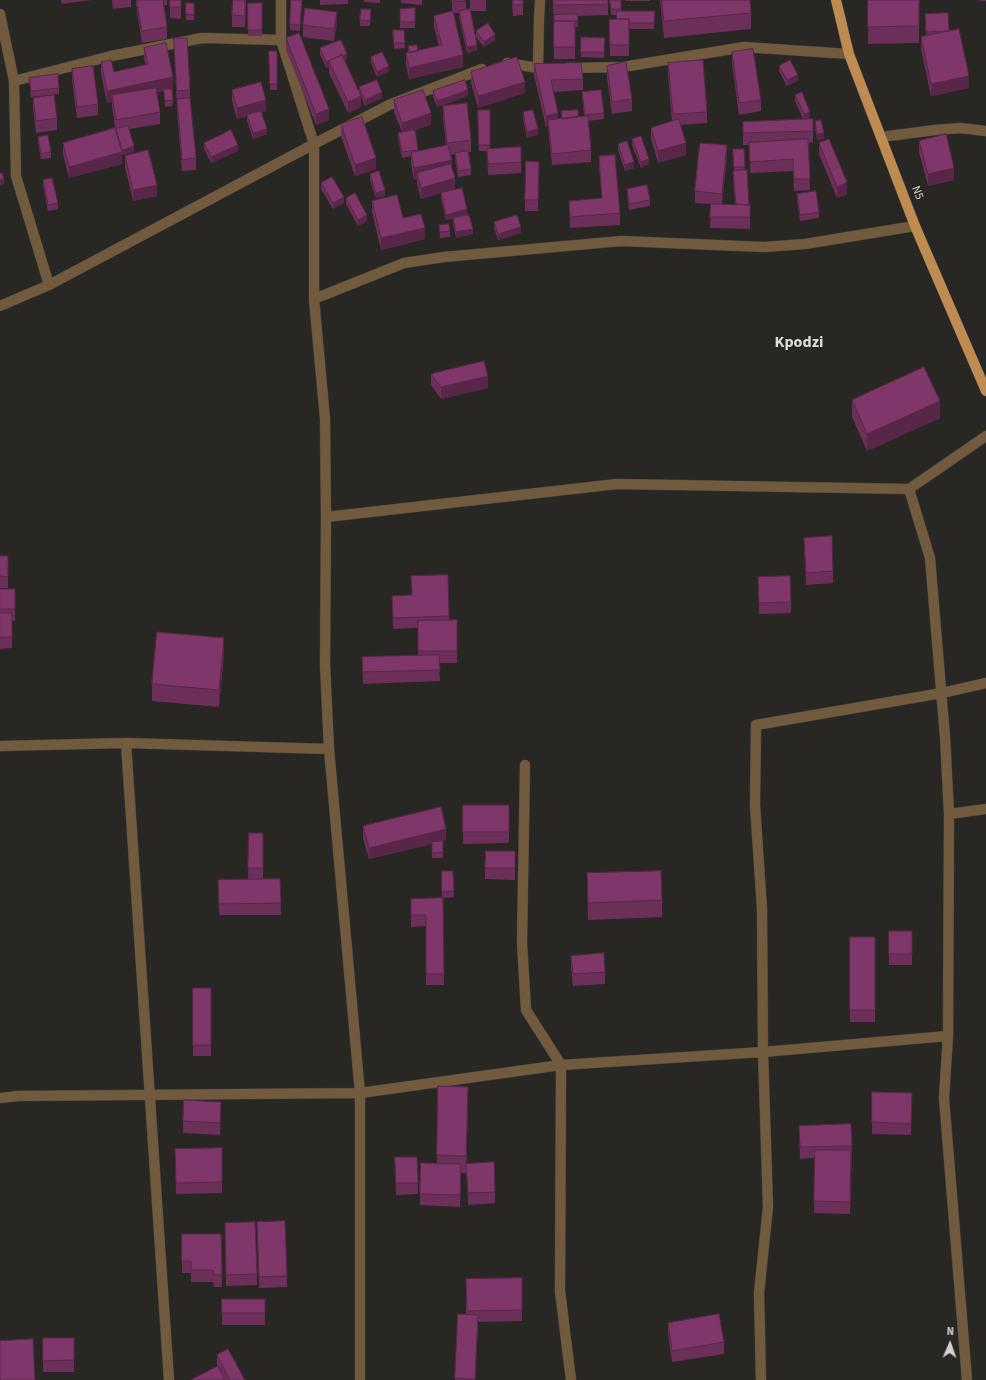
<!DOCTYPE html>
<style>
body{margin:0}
#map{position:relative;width:986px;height:1380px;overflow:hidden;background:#282724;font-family:"Source Sans 3",sans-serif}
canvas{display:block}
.north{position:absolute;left:930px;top:1324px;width:40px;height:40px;-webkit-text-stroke:3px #282724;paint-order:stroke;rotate:2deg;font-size:11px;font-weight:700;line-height:16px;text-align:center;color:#d3d2d0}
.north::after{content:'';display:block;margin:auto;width:14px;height:18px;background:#d3d2d0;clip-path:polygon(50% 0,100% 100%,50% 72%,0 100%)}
</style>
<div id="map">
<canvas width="986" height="1380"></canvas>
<div class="north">N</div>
</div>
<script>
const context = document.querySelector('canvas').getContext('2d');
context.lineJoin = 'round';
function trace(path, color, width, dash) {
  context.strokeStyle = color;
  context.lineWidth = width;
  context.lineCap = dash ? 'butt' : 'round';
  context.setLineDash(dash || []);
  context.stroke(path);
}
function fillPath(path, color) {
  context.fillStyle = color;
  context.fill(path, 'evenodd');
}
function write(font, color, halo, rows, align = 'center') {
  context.font = font + ' "Source Sans 3",sans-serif';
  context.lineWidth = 3;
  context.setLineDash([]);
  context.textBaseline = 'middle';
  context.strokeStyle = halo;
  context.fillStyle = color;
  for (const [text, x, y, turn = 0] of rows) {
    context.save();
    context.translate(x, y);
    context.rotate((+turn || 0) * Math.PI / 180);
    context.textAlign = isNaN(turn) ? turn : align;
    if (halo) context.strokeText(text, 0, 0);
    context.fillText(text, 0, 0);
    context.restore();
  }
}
const street = new Path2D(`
 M281 0V40L314 144V299L325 419 326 517 325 664 329 749 360 1093V1380
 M0 14 14 81 16 176 49 285
 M507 63 538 68 539 19 540 0
 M568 68 623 67 744 47 849 54
 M14 81 111 56 202 38 281 40
 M881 137 935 130 960 128 986 131
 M314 299 404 263 444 257 621 241 764 247 805 244 915 226
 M0 306 49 285 314 144 389 105 482 69
 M909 489 930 558 945 737 949 814 948 1036 944 1098 967 1380
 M326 517 617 484 909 489 986 436
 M126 743 169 1380
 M0 746 126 743 329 749
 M525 765 522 943 526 1010 561 1065 560 1291 571 1380
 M949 814 986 809
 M0 1098 18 1096 360 1093 561 1065 763 1052 948 1036
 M761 1380 759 1293 768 1207 763 1052 762 909 755 805 756 725 942 693 986 683`);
const primary = new Path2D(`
 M836 0 849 54 915 226 986 391`);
trace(street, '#434240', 11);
trace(primary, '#434240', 11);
trace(street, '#725a3e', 10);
trace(primary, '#be8b50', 10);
fillPath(new Path2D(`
 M61 0H92L62 4Z
 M112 0H131V7L113 9Z
 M136 0H167V5H164L167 27V39L142 43 137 11V7H136Z
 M170 0H181V19L170 18Z
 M246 0 245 27H232V15Z
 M302 0 300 31 290 30V24Z
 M320 0H348V4L320 5Z
 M364 0H380V3L364 2Z
 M401 0H422V5L401 3Z
 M452 0H466V10L477 50 467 53 459 17V13H453L463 67 409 79 406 65V53H408V46L418 51 439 46 434 27V16L452 12Z
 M470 0H486V11H470Z
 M512 0H523V15L513 16Z
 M553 0H608V15L577 16 578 27H575V59H554Z
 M610 0H621V11H655L654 29H629V56H610L609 20 617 19V15H611Z
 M625 0H650V1H625Z
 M660 0H750L751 13V29L664 38Z
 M868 0H919V43L868 44Z
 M974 0H986V1Z
 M186 3H194V20H186Z
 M248 3H262V36H248Z
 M415 8V28H400V9Z
 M948 13 949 31 969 88 931 96 921 49V37L926 36 925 14Z
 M371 15 370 26H360V20Z
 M337 23 334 41 303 37V25Z
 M393 30H404L405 48 394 49Z
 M476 31 495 40 484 47 476 37Z
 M581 37 605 38 604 58 581 57Z
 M174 38 190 90V98L196 158V170L182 171 177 110Z
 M286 38 329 120 316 125 286 50Z
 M144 48 173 89H172L173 106 165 107 164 91 157 92 160 112V124L129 129 134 152 122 155V154V164L69 178 63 154V143L116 132 112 107V102L107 103 101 74V62L114 72 146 65 144 59Z
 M320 48 347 60 344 61 359 93V87L382 98 365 106 361 96V107L348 113 329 73V67L326 68 320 54Z
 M269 51H277V90H270Z
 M732 52 761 100V111L739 115 732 63Z
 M371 57 389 72 377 77 371 63Z
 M668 63 707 112V123L681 125 686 155 658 163 651 139V128L672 121 668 75Z
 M534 64 583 79V90L553 92 558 119H562L561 111 578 117H584L582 92 604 113V119L588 121 591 150V162L552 165 548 127H546L534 75Z
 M607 66 632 99V111L612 114 607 77Z
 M779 66 798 81 787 86 779 71Z
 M72 69 98 104V115L77 118 72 81Z
 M471 72 525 93 478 108 471 83Z
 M29 78 59 88V94L31 97Z
 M232 90 266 111 262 112 267 134 253 139 247 121V116L237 119 232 101Z
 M433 91 468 96 437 107 433 97Z
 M795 95 810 117 806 119H813V142L809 143 810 190 794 191 793 171 750 173 749 145H743V122L803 119 795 101Z
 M33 98 57 118V130L36 133 33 109Z
 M394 100 431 125 415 130 418 151 446 146 443 117V106L471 140V152H469L471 169V175L458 177 455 159V154L450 155 455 189 467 215 473 234 456 238 453 224V219L446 220 441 199V193L421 199 417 184V179L414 180 411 164V156L402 158 398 138V133L402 132 394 112Z
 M478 110H490V149L521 162V173L488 175 487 151H479Z
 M523 112 538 135 527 138 523 118Z
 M815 121 824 139 817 140 815 127Z
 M341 124 376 169 355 176 341 136Z
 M38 137 51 152V158L41 159 38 143Z
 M632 139 649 164 641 168 632 145Z
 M919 141 954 180 928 186 919 152Z
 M204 143 238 151 211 163 204 149Z
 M819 143 847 194 837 198 819 154Z
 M618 144 634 168 625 171 618 150Z
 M733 149H744L745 170 749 205H750V229L710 228 711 204 695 203V191L727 157 722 204H735L733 176V171H734Z
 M125 156 157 196 133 201 125 167Z
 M599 156 620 213V225L570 228 569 201 602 198 599 167Z
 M539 173 538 211H525V200Z
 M370 174 385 196 376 198 370 180Z
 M43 180 58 203V209L48 211 43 186Z
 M321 183 344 203 333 209 321 189Z
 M627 189 650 200V206L629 210 627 195Z
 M797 194 819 212V218L800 221 797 200Z
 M346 198 367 221 358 226 346 204Z
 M372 201 403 218 425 239 381 250 372 212Z
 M494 222 521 233 498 240 494 228Z
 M439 225 450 231V237L440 238Z
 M431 374 488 388 441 399 431 385Z
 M852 400 940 418 867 451 852 417Z
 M804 538 833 571V583L806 585Z
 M0 556H8V588H0Z
 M448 575 449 620H457V663H439L440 681 363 684 362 657 418 655V628L393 629 392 596 412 595 411 576Z
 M758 577 791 602V613L759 614Z
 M0 589H15V621H12V648L0 649Z
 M224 655 219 707 152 701V684Z
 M463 805H509V843L463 844Z
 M363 826 446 840 443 841V858H432V844L369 859 363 838Z
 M249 833H263V879H280L281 915H219L218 880 248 879Z
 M515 851V880L485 879V868Z
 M442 871H453L454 897 442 898Z
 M587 873 662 900V917L588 920Z
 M443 898 444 985H426V926L411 927V899Z
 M889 931H912V965H889Z
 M850 937H875V1022H850Z
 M571 956 605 972V984L573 986 571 968Z
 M193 988H211V1056H193Z
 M438 1086 468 1103 466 1173H461L460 1207 420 1205V1194L437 1163Z
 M872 1092 912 1093 911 1135 872 1134Z
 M221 1113 220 1135 183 1133V1121Z
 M799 1126 852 1146 850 1214 814 1213 815 1158 800 1159Z
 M395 1157H417L418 1194 396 1195Z
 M175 1160 222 1182V1193L176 1194Z
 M466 1164 495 1192V1203L468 1205Z
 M257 1222 287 1276V1287L259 1288Z
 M225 1223 257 1274V1285L226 1286Z
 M182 1234H221L222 1287H214L213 1282H191V1273H182Z
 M522 1278V1321L478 1322 475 1380H455L458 1314H466V1279Z
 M222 1299H265V1325H222Z
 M668 1323 724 1342V1354L672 1362 668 1334Z
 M43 1338H74V1372H43Z
 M217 1355 245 1380H191L217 1367Z`), '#6c2f59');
fillPath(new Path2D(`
 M337 12V23L334 41V29Z
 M495 34V40L484 47V42Z
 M477 45V50L467 53V47Z
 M347 54V60L332 66 329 61Z
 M463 55V67L409 79V68Z
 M329 61V67L326 68V62Z
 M389 66V72L377 77V72Z
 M798 75V81L787 86V80Z
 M969 76V88L931 96V84Z
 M173 77V89L113 102 112 95V102L107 103V91Z
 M525 82V93L478 108V96Z
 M468 90V96L437 107V101Z
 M382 92V98L365 106V100Z
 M361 96V107L348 113V102Z
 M266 100V111L237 119V108Z
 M329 109V120L316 125V114Z
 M810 112V117L804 120V114Z
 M431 113V125L402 134V123Z
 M558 113V124L548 120V127H546V116Z
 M267 129V134L253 139V133Z
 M538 129V135L527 138V132Z
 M824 133V139L817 140V134Z
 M686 143V155L658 163V151Z
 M238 145V151L211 163V157Z
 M727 145V157L722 205V194Z
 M134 146V152L122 155V150Z
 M122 152V164L69 178V167Z
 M376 158V169L355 176V165Z
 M649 159V164L641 168V162Z
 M452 160V172L417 173V179L414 180V168Z
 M634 162V168L625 171V165Z
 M954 168V180L928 186V174Z
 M455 178V189L421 199V188Z
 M4 179V184L0 186V180Z
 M847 182V194L837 198V187Z
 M157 185V196L133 201V190Z
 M385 190V196L376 198V193Z
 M344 197V203L333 209V203Z
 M467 209V215L446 220V215Z
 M367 215V221L358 226V220Z
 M521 227V233L498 240V234Z
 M425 228V239L381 250V238Z
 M473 229V234L456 238V232Z
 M488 376V388L441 399V387Z
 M940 401V418L867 451V434Z
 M224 638V655L219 707V690Z
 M446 829V840L369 859V848Z
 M468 1087V1103L466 1173V1156Z
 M221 1102V1113L220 1135V1123Z
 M461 1164V1176L460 1207V1195Z
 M478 1315V1326L475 1380Z`), '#582649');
const building = new Path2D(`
 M137 0H163L167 27 142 31Z
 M170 0H181V7H170Z
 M233 0H245V16L232 15Z
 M291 0H302L300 25 290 24Z
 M452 0H466V1L452 2Z
 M513 0H523V4L513 5Z
 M553 0H608V4L554 5Z
 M610 0H621V9H611Z
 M662 0H750L751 13 664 21Z
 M868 0H919V26L868 27Z
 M186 3H194V15L186 14Z
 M248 3H262V30H248Z
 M305 8 337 12 334 29 303 25Z
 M415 8V22H400V9Z
 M361 9H371L370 21 360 20Z
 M470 9 477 45 467 47 459 11Z
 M453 11 463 55 409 68 406 53 442 45 434 16Z
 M617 11H655L654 23H629V19H617Z
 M948 13 949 31 926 32 925 14Z
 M577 14 578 21H554V22V15Z
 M629 19V45H610L609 20Z
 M554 21H575V47H554Z
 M488 23 495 34 484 42 476 31Z
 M959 29 969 76 931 84 921 37Z
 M393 30H404L405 43H394Z
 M299 33 329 109 316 114 286 38Z
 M581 37 605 38 604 52H581Z
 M174 38H187L190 90 177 91Z
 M341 40 347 54 342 56V55L326 62 320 48Z
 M166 43 173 77 107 91 101 62 111 60 114 72 148 64 144 48Z
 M417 45 418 51 410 53 408 46Z
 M753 49 761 100 739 103 732 52Z
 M269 51H277V84H270Z
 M382 52 389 66 377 72 371 57Z
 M342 55 361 96 348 102 329 61Z
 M517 57 525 82 478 96 471 72Z
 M703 60 707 112 673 114 668 63Z
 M790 60 798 75 787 80 779 66Z
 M626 62 632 99 612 102 607 66Z
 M581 63 583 79 551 80 558 113 546 116 534 64Z
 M93 66 98 104 77 107 72 69Z
 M58 74 59 88 31 91 29 78Z
 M377 80 382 92 365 100 359 87Z
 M465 80 468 90 437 101 433 91Z
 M261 82 266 100 237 108 232 90Z
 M156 88 160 112 116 120 112 95Z
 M164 89H172L173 100 165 101Z
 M423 90 431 113 402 123 394 100Z
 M601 90 604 113 585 115 582 92Z
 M802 92 810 112 804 114 795 95Z
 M54 95 57 118 36 121 33 98Z
 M190 98 196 158 182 160 177 99Z
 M467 103 471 140 447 143 443 106Z
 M478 110H490V145H479Z
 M533 110 538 129 527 132 523 112Z
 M578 110V117L562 119 561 111Z
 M261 111 267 129 253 133 247 115Z
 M588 116 591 150 552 154 548 120Z
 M362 117 376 158 355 165 341 124Z
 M679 119 686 143 658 151 651 128Z
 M813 119V131L743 133V122Z
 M821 120 824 133 817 134 815 121Z
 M128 126 134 146 122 150 116 129Z
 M115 128 122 152 69 167 63 143Z
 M231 130 238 145 211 157 204 143Z
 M415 130 418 150 402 152 398 133Z
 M946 134 954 168 928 174 919 141Z
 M48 135 51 152 41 154 38 137Z
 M641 136 649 159 641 162 632 139Z
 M808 139 810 179H794L793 159 750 162 749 143Z
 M829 139 847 182 837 187 819 143Z
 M627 141 634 162 625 165 618 144Z
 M700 143 727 145 722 194 695 191Z
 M448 145 452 160 414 168 411 153Z
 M521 147V162L488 164 487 149Z
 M733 149H744L745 167H734Z
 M148 150 157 185 133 190 125 156Z
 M468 151 471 169 458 171 455 153Z
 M615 155 620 213 570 217 569 201 602 198 599 156Z
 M526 161 539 162 538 200H525Z
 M451 164 455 178 421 188 417 173Z
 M747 170 749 205 736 204 733 171Z
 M379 171 385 190 376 193 370 174Z
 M0 173H2L4 179 0 180Z
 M332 177 344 197 333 203 321 183Z
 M52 178 58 203 48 205 43 180Z
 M647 185 650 200 629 204 627 189Z
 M462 188 467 209 446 215 441 193Z
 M816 191 819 212 800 215 797 194Z
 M355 193 367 215 358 220 346 198Z
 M397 195 403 218 421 214 425 228 381 238 372 201Z
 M711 204 750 205V217H710Z
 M469 215 473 229 456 232 453 218Z
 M517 215 521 227 498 234 494 222Z
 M449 224 450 231 440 232 439 225Z
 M484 361 488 376 441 387 431 374Z
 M924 367 940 401 867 434 852 400Z
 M832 536 833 571 806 573 804 538Z
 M0 556H8V577L0 576Z
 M448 575 449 616 393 618 392 596 412 595 411 576Z
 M790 576 791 602 759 603 758 577Z
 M0 589H15V609H0Z
 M0 613H12V637H0Z
 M457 620V651H418V621Z
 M157 632 224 638 219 690 152 684Z
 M439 655 440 670 363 672 362 657Z
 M463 805H509V832H463Z
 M441 807 446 829 369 848 363 826Z
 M249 833H263V868H248Z
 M443 841V852L432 853V842Z
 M486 851H515V868H485Z
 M442 871H453L454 891 442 892Z
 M661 871 662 900 588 903 587 873Z
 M280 879 281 903 219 904 218 880Z
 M443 898 444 974H426V915H411V899Z
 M889 931H912V954H889Z
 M850 937H875V1010H850Z
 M604 953 605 972 573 974 571 956Z
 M193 988H211V1045H193Z
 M438 1086 468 1087 466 1156 437 1155Z
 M872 1092 912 1093 911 1124 872 1122Z
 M184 1100 221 1102 220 1123 183 1121Z
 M851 1124 852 1146 800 1147 799 1126Z
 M222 1148V1182L176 1183 175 1149Z
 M815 1150H851L850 1202 814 1201Z
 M395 1157H417L418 1183H396Z
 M494 1162 495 1192 468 1193 466 1164Z
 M421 1163 461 1164 460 1195 420 1194Z
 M285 1221 287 1276 259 1277 257 1222Z
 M255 1222 257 1274 226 1275 225 1223Z
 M182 1234H221L222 1275H214L213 1270H191V1261H182Z
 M522 1278V1310L467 1311 466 1279Z
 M222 1299H265V1313H222Z
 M458 1314 478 1315 475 1379 455 1378Z
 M719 1314 724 1342 672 1351 668 1323Z
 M43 1338H74V1360L43 1361Z
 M33 1339 35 1380H0V1341Z
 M228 1349 245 1380H230L217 1355Z
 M218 1366 225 1380H191Z`);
fillPath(building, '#7e3768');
trace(building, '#582649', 1);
write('12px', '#d3d2d0', '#282724', [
 ["N5",917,193,69]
]);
write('bold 16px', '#dedcd8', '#282724', [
 ["Kpodzi",799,343]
]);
</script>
